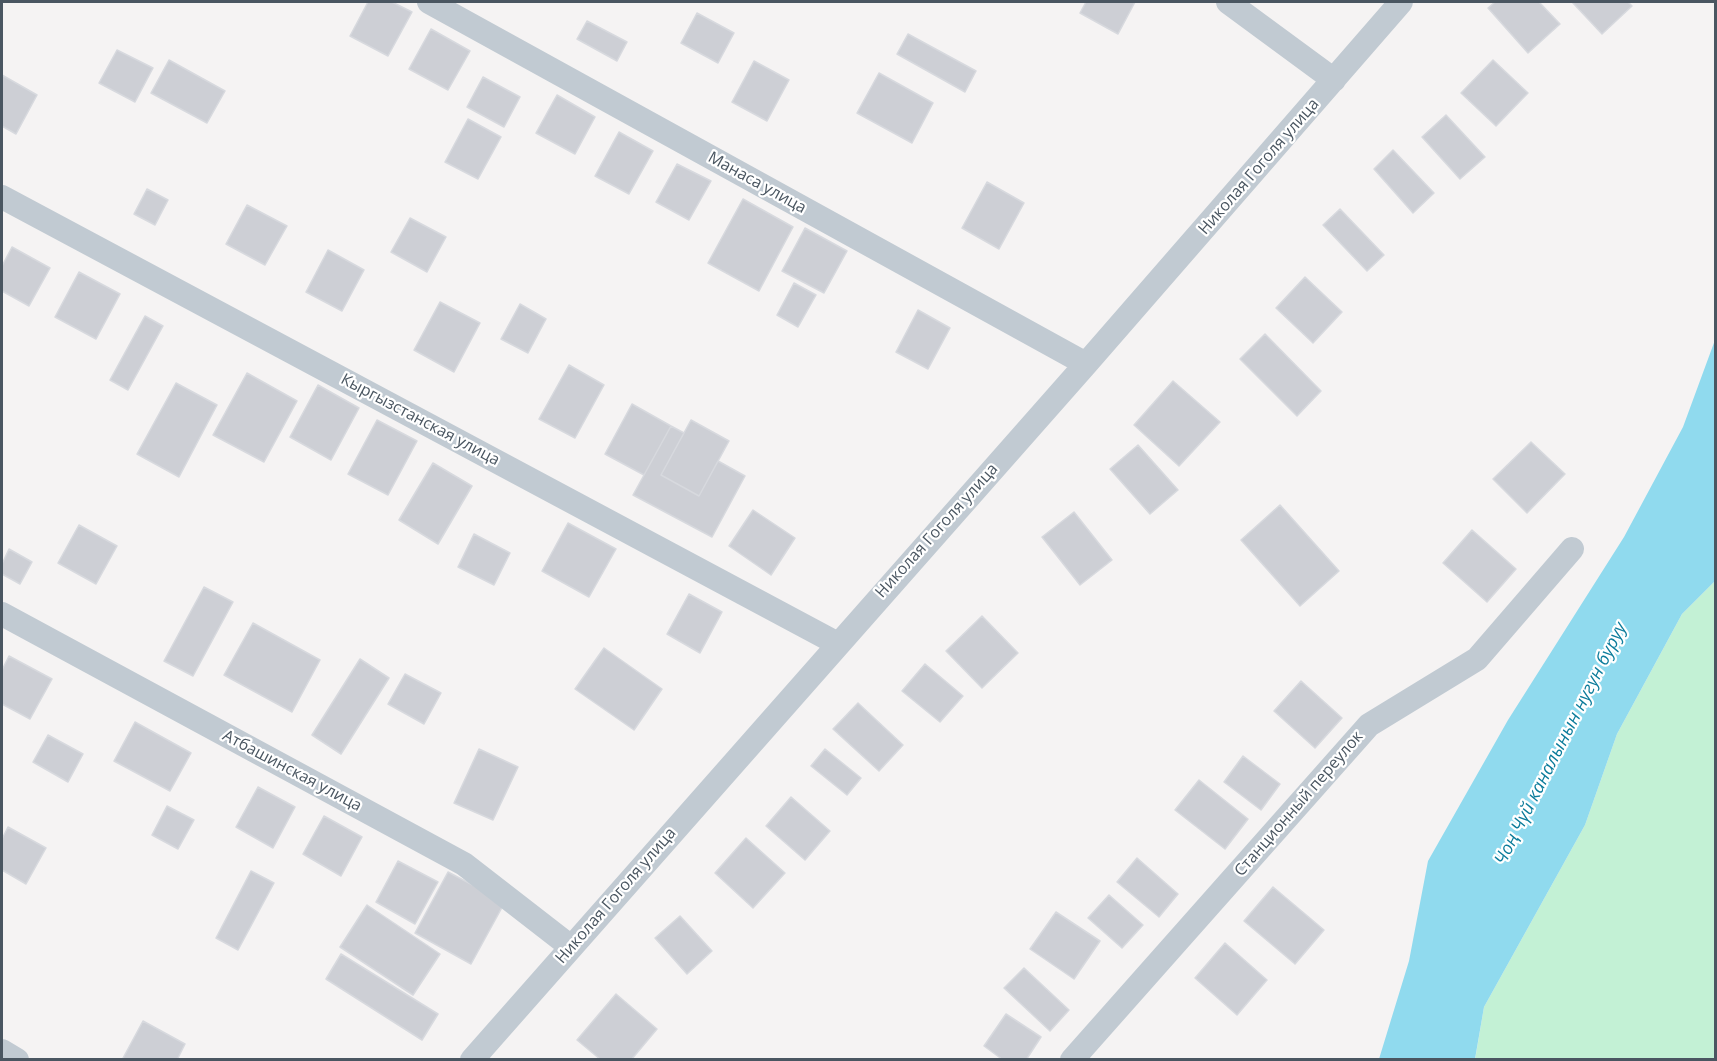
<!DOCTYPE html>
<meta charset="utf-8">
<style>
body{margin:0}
#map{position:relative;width:1717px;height:1061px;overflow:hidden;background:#f5f3f3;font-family:"Open Sans",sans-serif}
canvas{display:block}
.frame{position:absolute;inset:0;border:3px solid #4a5661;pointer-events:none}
</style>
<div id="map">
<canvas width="1717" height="1061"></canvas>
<div class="frame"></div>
</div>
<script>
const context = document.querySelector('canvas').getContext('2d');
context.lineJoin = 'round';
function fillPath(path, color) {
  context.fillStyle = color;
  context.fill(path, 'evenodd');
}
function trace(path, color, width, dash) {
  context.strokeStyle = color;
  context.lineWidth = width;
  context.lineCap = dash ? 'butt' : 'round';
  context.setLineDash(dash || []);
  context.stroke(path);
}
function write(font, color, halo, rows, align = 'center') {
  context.font = font + ' "Open Sans",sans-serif';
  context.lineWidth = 4.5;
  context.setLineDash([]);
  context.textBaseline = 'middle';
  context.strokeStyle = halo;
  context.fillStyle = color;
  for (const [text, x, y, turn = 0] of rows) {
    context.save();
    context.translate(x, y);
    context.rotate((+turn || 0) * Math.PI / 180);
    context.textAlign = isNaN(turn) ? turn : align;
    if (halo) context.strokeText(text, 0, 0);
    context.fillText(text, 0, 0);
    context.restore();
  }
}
fillPath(new Path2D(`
 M1715 581V1059L1475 1060 1484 1007 1585 825 1617 734 1682 614Z`), '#c3f1d5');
fillPath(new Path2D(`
 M1715 340V581L1682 614 1617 734 1585 825 1484 1007 1475 1059H1379L1409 961 1428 861 1508 720 1624 537 1683 427Z`), '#90daee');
const building = new Path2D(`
 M368 2H392L412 12 388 56 350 36Z
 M1086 2H1135L1118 34 1080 13Z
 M1495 2H1539L1560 24 1528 53 1488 8Z
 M1572 2H1628L1632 6 1602 34Z
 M697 13 734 33 718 63 681 43Z
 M587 21 627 42 617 61 577 39Z
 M431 29 470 51 448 90 409 69Z
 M908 34 976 71 965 92 897 54Z
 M117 50 153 68 135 102 99 83Z
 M169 60 225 91 207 123 151 93Z
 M1493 60 1528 93 1496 126 1461 93Z
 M754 61 789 80 767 121 732 102Z
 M879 73 933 103 912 143 857 113Z
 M2 75 37 95 16 134 2 126Z
 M483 77 520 97 504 127 467 107Z
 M557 95 595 117 575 154 536 133Z
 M1446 115 1485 157 1460 179 1422 137Z
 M468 119 501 137 478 179 445 162Z
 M619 132 653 151 629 194 595 176Z
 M1393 150 1434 193 1413 213 1374 169Z
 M677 164 711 181 689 220 656 202Z
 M987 182 1024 203 999 249 962 228Z
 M147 189 168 200 155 225 134 214Z
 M743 199 793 227 759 291 708 263Z
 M247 205 287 226 265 265 226 244Z
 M1340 209 1384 255 1367 271 1323 225Z
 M410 218 446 237 427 272 391 252Z
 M805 228 847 251 824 293 782 271Z
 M12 247 50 268 29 306 2 291V266Z
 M328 250 364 270 342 311 306 292Z
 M79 272 120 294 96 339 55 317Z
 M1305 277 1342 312 1313 343 1276 308Z
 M794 283 816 295 798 327 777 315Z
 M440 302 480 323 454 372 414 350Z
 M520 304 546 319 528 353 501 339Z
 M918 310 950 328 928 369 896 352Z
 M145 316 163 326 128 390 110 380Z
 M1265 334 1321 391 1297 416 1240 359Z
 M569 365 604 385 575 438 539 419Z
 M247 373 297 401 264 462 213 435Z
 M1173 381 1220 422 1179 466 1134 425Z
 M176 383 217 405 179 477 137 454Z
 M318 385 359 408 331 460 290 437Z
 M632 404 671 426 644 475 605 454Z
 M377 420 417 441 388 495 348 474Z
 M691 420 729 441 699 496 661 475Z
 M671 426 684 433 661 475 699 496 718 461 745 476 712 537 633 495Z
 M1531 442 1565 474 1527 513 1493 479Z
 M1138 445 1178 490 1150 514 1110 469Z
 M433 463 472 486 438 544 399 520Z
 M1280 505 1339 571 1300 606 1241 540Z
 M753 510 795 538 771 575 729 546Z
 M1074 512 1112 560 1080 585 1042 537Z
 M568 523 616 549 589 597 542 571Z
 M79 525 117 546 96 584 58 563Z
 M1472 530 1516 569 1487 602 1443 563Z
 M474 534 510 553 494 585 458 567Z
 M9 549 32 562 20 584 2 574V564Z
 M204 587 233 602 193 676 164 661Z
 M689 594 722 612 700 653 667 634Z
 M982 616 1018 653 982 688 946 651Z
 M253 623 320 660 292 712 224 675Z
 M604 648 662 689 634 730 575 689Z
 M9 656 52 679 30 719 2 704V670Z
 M360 659 389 678 341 754 312 735Z
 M925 664 963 696 940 722 902 691Z
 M405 674 441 693 424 724 388 704Z
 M1301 681 1342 718 1315 748 1274 711Z
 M858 703 903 745 879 771 833 729Z
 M135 722 191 753 170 791 114 761Z
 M48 735 83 754 68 782 33 762Z
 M479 749 518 767 493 820 454 803Z
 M825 749 861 778 847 795 811 766Z
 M1243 756 1280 784 1261 810 1224 782Z
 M1199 780 1248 819 1225 849 1175 810Z
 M258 787 295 807 273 848 236 827Z
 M791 797 830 831 805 860 766 826Z
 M167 806 194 820 178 849 152 835Z
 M324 816 362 837 341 876 303 854Z
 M8 827 46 848 26 884 2 870V839Z
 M746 838 785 873 753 908 715 873Z
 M1137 858 1178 894 1159 917 1117 882Z
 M398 861 438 882 415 924 376 902Z
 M251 871 274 883 238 950 216 938Z
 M448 872 505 902 471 964 415 933Z
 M1273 887 1324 930 1295 964 1244 921Z
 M1109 895 1143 925 1122 948 1088 918Z
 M367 905 440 954 413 995 340 947Z
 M1056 912 1100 941 1074 979 1030 949Z
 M680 916 712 951 687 974 655 938Z
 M1225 943 1267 980 1237 1015 1195 978Z
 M341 954 438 1014 422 1040 326 979Z
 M1024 968 1069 1010 1050 1031 1004 988Z
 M616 994 657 1029 631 1060H601L577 1040Z
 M1006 1014 1041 1037 1026 1060H1003L984 1046Z
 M143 1021 185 1044 177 1060H122Z`);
fillPath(building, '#cdcfd5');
trace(building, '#d7d9de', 1.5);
trace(new Path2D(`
 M429 2 1086 364
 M1228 2 1334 80
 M2 197 838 644
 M2 614 464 864 571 947
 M2 1051 17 1060
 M472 1060 1086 364 1401 2
 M1072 1060 1369 725 1477 659 1572 549`), '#c1cad2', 24);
write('16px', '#4a5661', '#fff', [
 ["Николая Гоголя улица",1259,167,-49],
 ["Манаса улица",757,183,29],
 ["Кыргызстанская улица",420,420,28],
 ["Николая Гоголя улица",937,531,-48],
 ["Атбашинская улица",292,771,28],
 ["Станционный переулок",1299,804,-49],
 ["Николая Гоголя улица",616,896,-49]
]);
write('italic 18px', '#0c7c9b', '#fff', [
 ["Чоң Чүй каналынын нугун буруу",1561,744,-63]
]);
</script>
